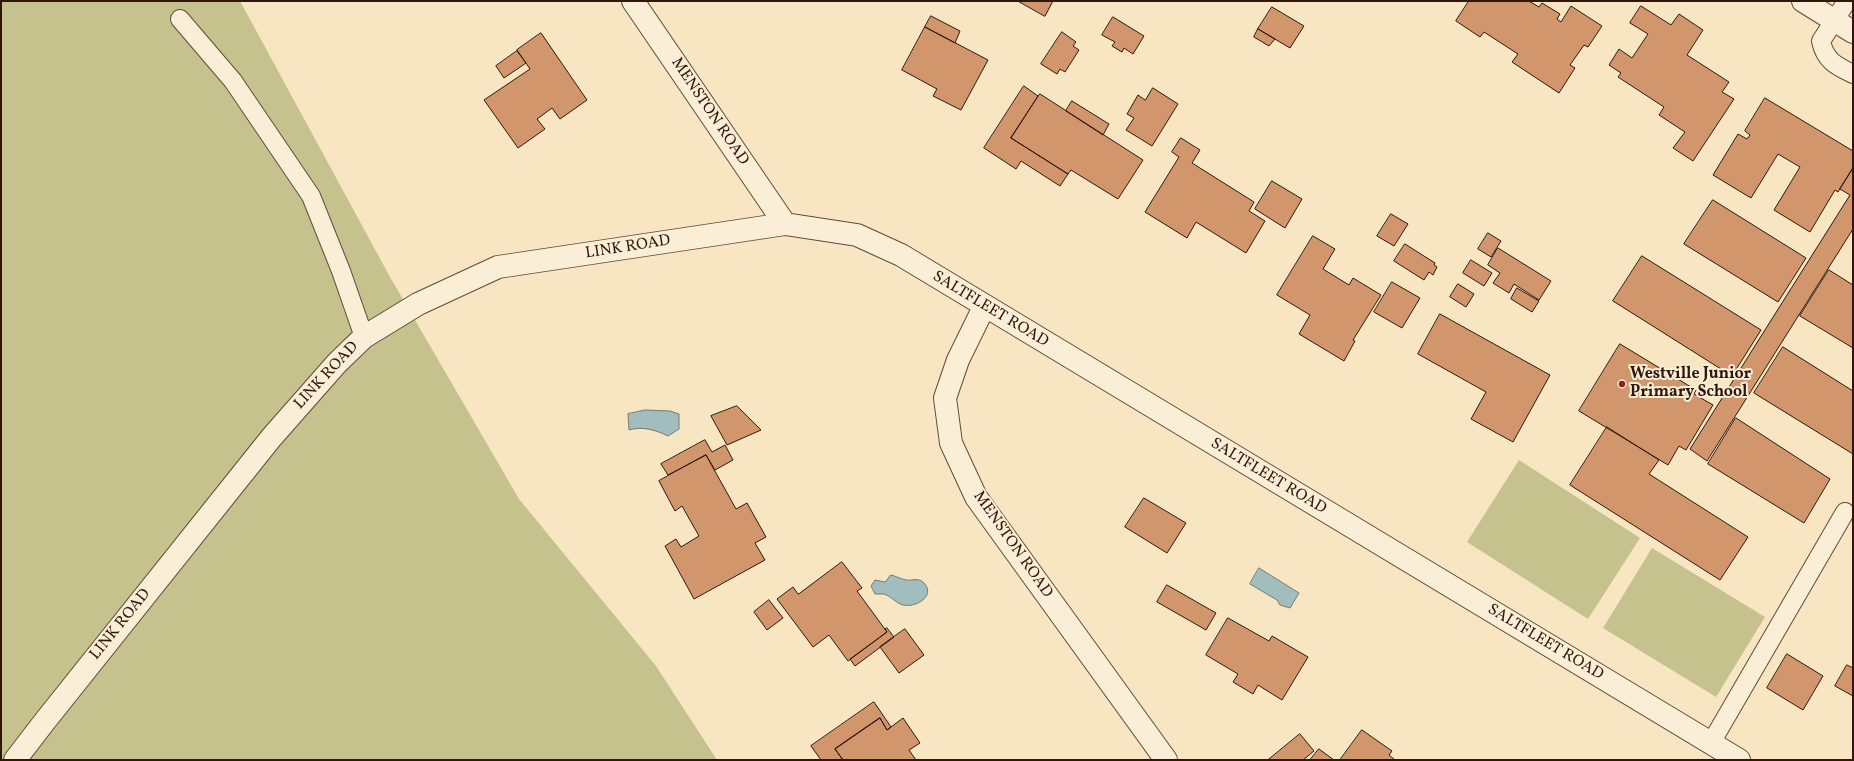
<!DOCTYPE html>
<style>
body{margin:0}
#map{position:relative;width:1854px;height:761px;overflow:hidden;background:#f8e5c2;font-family:Vollkorn,serif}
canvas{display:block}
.frame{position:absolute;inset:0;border:2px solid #31170b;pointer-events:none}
</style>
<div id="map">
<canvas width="1854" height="761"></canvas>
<div class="frame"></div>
</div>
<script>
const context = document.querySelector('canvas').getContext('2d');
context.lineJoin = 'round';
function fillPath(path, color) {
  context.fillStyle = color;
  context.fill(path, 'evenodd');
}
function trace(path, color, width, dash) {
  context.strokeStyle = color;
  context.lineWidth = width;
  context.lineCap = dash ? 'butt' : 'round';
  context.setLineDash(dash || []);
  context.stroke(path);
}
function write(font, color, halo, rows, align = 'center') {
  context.font = font + ' Vollkorn,serif';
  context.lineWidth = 4;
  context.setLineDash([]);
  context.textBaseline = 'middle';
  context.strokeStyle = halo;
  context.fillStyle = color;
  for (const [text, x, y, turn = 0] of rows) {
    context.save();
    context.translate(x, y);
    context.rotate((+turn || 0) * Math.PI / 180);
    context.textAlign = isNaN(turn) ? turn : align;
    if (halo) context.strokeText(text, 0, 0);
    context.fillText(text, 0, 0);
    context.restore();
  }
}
fillPath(new Path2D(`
 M1 1H240L390 277 519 499 656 666 717 760H1Z
 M1519 460 1640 538 1588 619 1467 542Z
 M1652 548 1765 617 1716 697 1603 628Z`), '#c5c28e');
const water = new Path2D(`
 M645 410 670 411 679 414V429L668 436C656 430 642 426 629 430L628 414Z
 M1259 568 1299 593 1290 608 1280 605 1277 600 1250 584Z
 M891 575C896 576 901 579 906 580 912 581 918 577 924 583 936 596 916 608 903 605 897 604 891 596 884 594 881 594 878 594 875 594L871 586 875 580 885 582Z`);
fillPath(water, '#a1bdbd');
trace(water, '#747b76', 1);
const building = new Path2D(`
 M1018 1H1053L1045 16Z
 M1469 1H1529L1539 7 1542 3 1560 14 1557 19 1561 22 1571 6 1602 26 1588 47 1584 45 1570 65 1575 68 1559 93 1512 62 1518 54 1484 32 1480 37 1456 21Z
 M1641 6 1671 25 1679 14 1703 30 1687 55 1729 82 1722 92 1734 99 1693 161 1673 148 1685 132 1659 115 1664 107 1618 77 1621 73 1609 65 1619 49 1632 58 1648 34 1630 23Z
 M1272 7 1304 26 1290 48 1258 29Z
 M931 16 960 31 955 43 925 27Z
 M1113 17 1144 36 1133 54 1124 48 1122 52 1112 46 1115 42 1102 35Z
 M925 27 988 60 961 110 933 96 937 89 902 70Z
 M1258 29 1275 39 1269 46 1254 37Z
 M1062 32 1076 42 1073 46 1079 50 1065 72 1060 69 1057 74 1041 64Z
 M541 33 587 100 560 119 552 108 537 119 545 129 518 148 484 100 530 69 517 50Z
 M517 51 526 63 504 78 496 66Z
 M1024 86 1038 96 1011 138 1068 174 1060 186 1021 161 1016 169 984 148Z
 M1153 88 1178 104 1152 146 1126 130 1134 118 1127 114 1138 95 1145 100Z
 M1040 94 1143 160 1118 199 1071 170 1068 174 1011 138Z
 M1765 98 1853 151V168L1838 192 1835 190 1810 232 1774 210 1800 167 1778 154 1751 198 1713 175 1738 134 1747 139 1750 135 1745 131Z
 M1072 101 1109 124 1103 135 1066 111Z
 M1181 138 1200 150 1192 163 1254 202 1249 211 1265 221 1246 253 1196 222 1187 238 1145 212 1179 157 1172 152Z
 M1853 168V229L1707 461 1690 449 1850 195 1840 189Z
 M1272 181 1302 199 1285 228 1255 209Z
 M1713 200 1806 258 1778 302 1684 244Z
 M1391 214 1408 224 1394 246 1377 236Z
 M1488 233 1501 241 1491 257 1478 249Z
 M1313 236 1335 249 1323 269 1349 285 1353 278 1381 295 1353 340 1355 341 1344 361 1299 334 1310 315 1277 295Z
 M1405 244 1435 263 1434 265 1437 267 1433 275 1429 272 1424 280 1394 261Z
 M1498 248 1551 281 1539 300 1514 284 1509 293 1493 283 1500 273 1488 265Z
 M1642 256 1761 330 1732 376 1613 301Z
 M1471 260 1492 273 1484 286 1463 273Z
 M1829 270 1853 285V348L1800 316Z
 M1392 282 1420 298 1402 328 1374 312Z
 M1458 284 1474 294 1466 307 1450 297Z
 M1517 288 1539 301 1532 312 1511 299Z
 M1440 314 1550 375 1513 442 1471 419 1486 392 1418 354Z
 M1620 344 1696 390 1694 394 1713 405 1686 450 1679 446 1668 465 1579 411Z
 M1783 347 1853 391V454L1754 393Z
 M737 406 761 430 727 445 711 416Z
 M1736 418 1830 479 1804 523 1708 464Z
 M1607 427 1659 460 1649 474 1748 537 1720 580 1570 485Z
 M705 440 712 452 725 445 733 460 715 470 706 455 668 475 661 464Z
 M706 455 736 509 747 503 766 537 755 543 765 560 694 599 665 546 676 539 681 547 699 536 682 506 675 511 659 481Z
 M1144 498 1186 523 1167 553 1125 527Z
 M842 562 862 588 857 591 887 632 848 661 829 635 813 647 777 599 793 587 798 594Z
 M1167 585 1216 613 1206 630 1157 602Z
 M769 600 783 618 767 630 754 612Z
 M1228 618 1269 641 1272 636 1308 657 1282 700 1258 685 1253 694 1233 682 1238 674 1206 655Z
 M887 628 894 637 855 666 850 659 887 632 885 629Z
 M905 629 924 655 899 673 880 647Z
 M1787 654 1823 676 1803 710 1767 688Z
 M1847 665 1853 668V696L1835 686Z
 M874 702 891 727 887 730 880 718 835 749 843 760H821L811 746Z
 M880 718 887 730 903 718 920 743 909 750 916 760H843L835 749Z
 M1362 730 1392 751 1389 755 1395 760H1340Z
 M1300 734 1314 751 1303 760H1268Z
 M1319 749 1334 760H1310Z`);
fillPath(building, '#d1966c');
trace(building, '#31170b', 1);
const service = new Path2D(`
 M1847 1 1821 41C1825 61 1837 66 1853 74
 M180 19 233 81 311 196 341 271 364 337
 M1711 743 1845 512`);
const minor = new Path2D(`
 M633 1 785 224
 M984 307 958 360 945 398 951 443 976 497 1166 760
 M15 760 45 721 271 438 337 363 364 337 418 304 498 267 785 224 857 235 901 255 1739 760`);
const tertiary = new Path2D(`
 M1803 1 1853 32`);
trace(service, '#634a39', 20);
trace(minor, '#634a39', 24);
trace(tertiary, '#634a39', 24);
trace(service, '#faeed7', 18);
trace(minor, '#faeed7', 22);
trace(tertiary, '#faeed7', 22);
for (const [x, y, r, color] of [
 [1622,384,4,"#8f2418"]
]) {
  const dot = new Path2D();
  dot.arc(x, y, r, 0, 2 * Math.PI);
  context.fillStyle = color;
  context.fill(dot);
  trace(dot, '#faeed7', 1.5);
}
write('16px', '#31170b', '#faeed7', [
 ["MENSTON ROAD",709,112,56],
 ["LINK ROAD",628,248,-9],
 ["SALTFLEET ROAD",990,310,31],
 ["LINK ROAD",327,376,-47],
 ["SALTFLEET ROAD",1268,477,31],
 ["MENSTON ROAD",1012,545,55],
 ["LINK ROAD",121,625,-51],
 ["SALTFLEET ROAD",1545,643,31]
]);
write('bold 16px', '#31170b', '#faeed7', [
 ["Westville Junior",1630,375],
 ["Primary School",1630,393]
], 'left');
</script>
